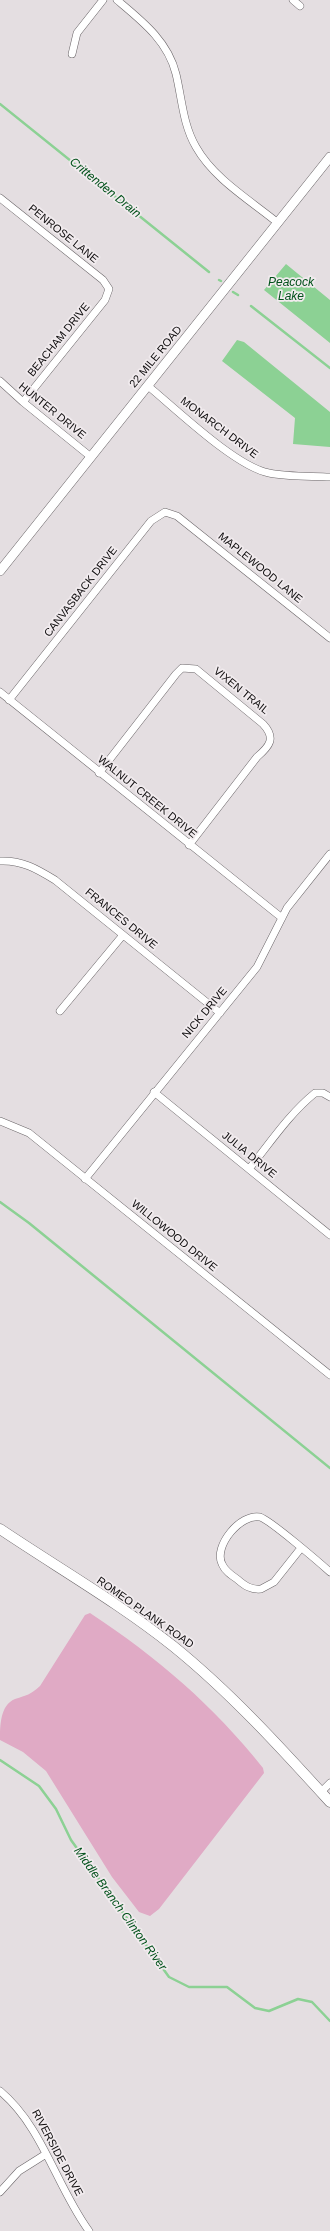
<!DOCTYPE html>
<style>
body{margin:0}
canvas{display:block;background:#e4dee1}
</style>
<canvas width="330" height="2231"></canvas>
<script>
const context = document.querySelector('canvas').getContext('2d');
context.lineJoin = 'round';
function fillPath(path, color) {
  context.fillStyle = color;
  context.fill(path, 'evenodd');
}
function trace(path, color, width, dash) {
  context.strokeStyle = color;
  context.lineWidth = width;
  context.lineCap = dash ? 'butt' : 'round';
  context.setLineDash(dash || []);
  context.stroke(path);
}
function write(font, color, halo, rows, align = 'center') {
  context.font = font + ' Helvetica,sans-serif';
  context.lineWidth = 3.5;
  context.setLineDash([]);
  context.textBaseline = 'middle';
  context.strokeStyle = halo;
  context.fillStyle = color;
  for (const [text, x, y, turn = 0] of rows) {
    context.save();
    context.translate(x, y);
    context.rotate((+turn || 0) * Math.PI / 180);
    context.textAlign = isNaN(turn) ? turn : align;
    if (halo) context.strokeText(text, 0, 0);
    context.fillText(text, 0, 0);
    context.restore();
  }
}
fillPath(new Path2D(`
 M90 1613C158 1658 213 1705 263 1768L264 1773 159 1909 150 1916 139 1912 112 1877 46 1771 23 1752 0 1740C0 1726 0 1705 15 1699 27 1695 30 1695 40 1686L85 1615Z`), '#e0aac5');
fillPath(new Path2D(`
 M286 264 330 300V343L264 290Z
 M237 340 244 342 330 412V447L293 444 295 418 222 361Z`), '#8cd194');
trace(new Path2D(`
 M0 104 209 272
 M219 280 221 281
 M233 292 238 295
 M251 306 330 368
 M0 1202 29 1223 330 1468
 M0 1760 39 1786 56 1809 71 1840 169 1977 189 1987H227L255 2008 269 2011 298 1999 312 2002 330 2021`), '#8cd194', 2.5);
const minor = new Path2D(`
 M117 0C142 21 168 41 176 74 182 99 183 125 196 147 214 179 250 200 278 223
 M293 0 300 6
 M72 54 77 33 103 0
 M0 198 103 280 109 289 105 300 23 402
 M0 381 23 402 91 457
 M148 386C176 409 236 467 269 473 288 477 310 476 330 477
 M0 692 282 918
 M9 700 151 521 165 512 177 516 330 638
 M99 773 176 674 182 668 196 669 263 724C276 738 270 746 257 757L189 845
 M0 861C22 860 37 869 55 880L220 1013
 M60 1011 123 935
 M154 1092 330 1235
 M0 1121 29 1133 330 1375
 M249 1169C270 1143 289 1114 315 1093H323L330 1097
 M85 1179 257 967 287 908 330 854
 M301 1548 274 1582 261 1589C251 1590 245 1586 237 1579 231 1575 225 1571 222 1564 213 1546 241 1513 260 1517 270 1520 320 1563 330 1572
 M321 1792 330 1783
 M0 2091C43 2127 56 2186 89 2231
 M0 2192 19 2171 46 2154`);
const tertiary = new Path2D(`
 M0 571 330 157`);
const secondary = new Path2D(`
 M0 1529C58 1568 119 1603 173 1646 230 1692 281 1748 330 1802`);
trace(minor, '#696467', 8);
trace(tertiary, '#696467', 10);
trace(secondary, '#696467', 11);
trace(minor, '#fff', 7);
trace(tertiary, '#fff', 9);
trace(secondary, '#fff', 10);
write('11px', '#0f0d0e', '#f1ebee', [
 ["PENROSE LANE",63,234,39],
 ["BEACHAM DRIVE",59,340,-51],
 ["22 MILE ROAD",156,357,-51],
 ["HUNTER DRIVE",52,411,39],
 ["MONARCH DRIVE",219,428,37],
 ["MAPLEWOOD LANE",260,568,39],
 ["CANVASBACK DRIVE",81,592,-52],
 ["VIXEN TRAIL",241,691,39],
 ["WALNUT CREEK DRIVE",147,797,39],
 ["FRANCES DRIVE",121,919,39],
 ["NICK DRIVE",205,1013,-50],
 ["JULIA DRIVE",249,1155,39],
 ["WILLOWOOD DRIVE",174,1236,39],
 ["ROMEO PLANK ROAD",145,1613,35],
 ["RIVERSIDE DRIVE",57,2153,62]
]);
write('italic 12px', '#00511a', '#f1ebee', [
 ["Crittenden Drain",105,188,39],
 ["Peacock",291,283],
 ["Lake",291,297],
 ["Middle Branch Clinton River",120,1909,54]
]);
</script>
